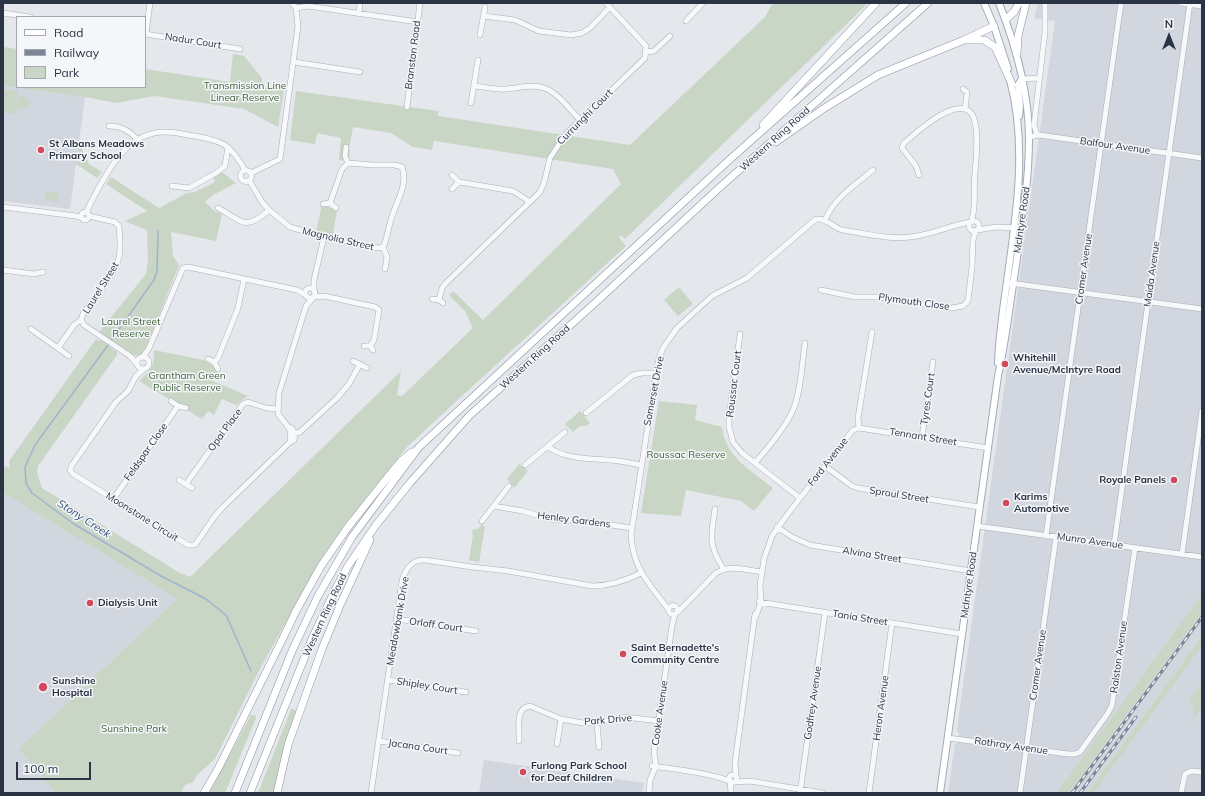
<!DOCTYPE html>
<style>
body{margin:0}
#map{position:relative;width:1205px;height:796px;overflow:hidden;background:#e4e7ec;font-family:Mulish,sans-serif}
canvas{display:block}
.frame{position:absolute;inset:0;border:4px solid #2b3445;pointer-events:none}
.legend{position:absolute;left:16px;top:16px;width:130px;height:72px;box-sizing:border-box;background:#f4f6f9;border:1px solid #a4a8b1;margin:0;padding:5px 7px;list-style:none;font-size:12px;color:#2b3445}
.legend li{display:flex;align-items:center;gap:8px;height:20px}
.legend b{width:20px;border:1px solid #a4a8b1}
.north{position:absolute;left:1149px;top:16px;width:40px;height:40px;-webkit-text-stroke:3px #f4f6f9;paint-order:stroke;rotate:0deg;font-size:11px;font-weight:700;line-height:16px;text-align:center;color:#2b3445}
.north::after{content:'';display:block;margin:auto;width:14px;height:18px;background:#2b3445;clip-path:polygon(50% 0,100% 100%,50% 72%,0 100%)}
.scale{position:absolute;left:16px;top:762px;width:75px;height:18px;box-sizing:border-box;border:2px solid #2b3445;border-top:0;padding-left:5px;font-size:12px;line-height:14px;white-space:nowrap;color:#2b3445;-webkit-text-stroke:3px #f4f6f9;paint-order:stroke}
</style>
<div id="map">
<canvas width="1205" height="796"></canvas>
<div class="frame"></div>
<ul class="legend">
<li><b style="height:5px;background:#fff"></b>Road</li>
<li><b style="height:5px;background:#7d8696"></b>Railway</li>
<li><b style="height:11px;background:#c9d6c5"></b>Park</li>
</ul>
<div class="north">N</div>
<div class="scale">100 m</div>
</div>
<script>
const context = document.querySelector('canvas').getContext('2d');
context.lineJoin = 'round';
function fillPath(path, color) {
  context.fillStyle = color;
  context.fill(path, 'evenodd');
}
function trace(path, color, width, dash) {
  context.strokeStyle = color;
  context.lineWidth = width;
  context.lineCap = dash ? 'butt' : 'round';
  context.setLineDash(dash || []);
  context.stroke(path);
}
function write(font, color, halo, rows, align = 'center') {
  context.font = font + ' Mulish,sans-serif';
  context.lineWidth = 3;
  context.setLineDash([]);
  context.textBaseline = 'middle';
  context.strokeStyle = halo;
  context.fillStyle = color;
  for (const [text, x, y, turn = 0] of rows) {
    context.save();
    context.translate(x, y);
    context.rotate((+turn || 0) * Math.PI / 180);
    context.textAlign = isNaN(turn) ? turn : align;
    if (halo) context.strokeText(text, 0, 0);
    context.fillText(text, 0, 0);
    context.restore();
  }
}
fillPath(new Path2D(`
 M1038 3H1202V594L1056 793H948L955 744H957L959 734 957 731 958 722 1055 21 1034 18Z
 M3 86 85 97 70 209 3 201Z
 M3 492 177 599 18 749 56 793H3Z
 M1202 613V636L1087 793H1069Z
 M1202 641V793H1089Z
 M484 760 644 783 642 793H479Z`), '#d2d6de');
fillPath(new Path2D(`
 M773 3H867L863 8 625 239 621 235 619 237 626 246 451 406 406 448 346 523 322 557 261 667 215 759 197 775 193 782 185 785 181 793H56L18 749 177 599 4 493 3 467 6 466 10 469 9 461 96 339 99 341 101 340 117 352V355L38 466 37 472 42 488 180 573 190 577 401 371 397 395 402 396 473 328 465 311 449 295 453 291 483 320 621 184 613 169 434 141 432 150 413 147 391 133 353 127 349 149H350L349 161 339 160 341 138 317 133 315 144 290 140 296 91 438 111V116L630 145 765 17Z
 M3 47 17 49V87H145V69L230 82 233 54 244 56 262 78V87L284 89 278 127 244 109 155 96 116 103 85 97 3 86Z
 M3 90 18 91 16 114 3 112Z
 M19 96 25 97V99H30L28 109 18 108Z
 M79 143 89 164 102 172 97 178 76 164 77 161 81 162 82 157 77 156Z
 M222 172 236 183 213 195 205 202 216 212 222 214 216 241 171 232 173 256 179 265 145 351 139 356 133 355 99 332 146 274 148 260 147 230 125 221 147 211 106 184 111 177 159 208 187 193 195 192 215 182 213 177Z
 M46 192 57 193 60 198 56 201 45 200Z
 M322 205 337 210 333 235 316 232Z
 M679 287 693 304 678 316 664 300Z
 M154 350 203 360 219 369 213 381 248 396 236 405 222 399 214 415 208 411 202 419 139 381C151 370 154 367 154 350Z
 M659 401 697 405 695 420 722 427C725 457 752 471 773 488L754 511 741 501 686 490 681 516 641 513Z
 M580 411 590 423 586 426H580L573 432 565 424Z
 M519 464 528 471 514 488 507 479Z
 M482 524 485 527 479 562 469 560 473 535 472 530 478 529Z
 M1202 594V613L1069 793H1056Z
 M1202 636V646L1093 793H1087Z
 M1202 682V708L1192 721C1195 713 1194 707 1189 700Z
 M291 709H294L296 711 286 744 274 793H258Z
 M251 715H255L256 718 225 793H209Z`), '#c9d6c5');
trace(new Path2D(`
 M112 339 154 280 157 271 158 231
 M108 345 35 445 25 467 26 483 32 493 74 524 161 576 206 599 226 615 251 671`), '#9fb4cc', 1.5);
const minor = new Path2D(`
 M1181 3 1202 6
 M296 8 308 6 418 22
 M3 13 30 17
 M359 14 360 3
 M484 16 515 20 539 31 571 35 582 33 590 28 610 7
 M686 21 703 3
 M145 34 240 49
 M146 34 150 3
 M480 35 485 7
 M647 52 654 51 670 36
 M294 62 360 72
 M1022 79 1039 78
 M475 86C485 87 496 90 506 89 521 88 538 82 552 92 563 99 571 111 580 120
 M963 89 967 92 965 109
 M471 103 478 60
 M407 107 420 3
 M109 126C121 126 128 130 137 139
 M1037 135 1034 125 1045 32V3
 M1029 137 1039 135 1202 158
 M346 147 345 156 348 163
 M240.5 176a5.5 5.5 0 1 1 11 0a5.5 5.5 0 1 1-11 0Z
 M251 173 280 159 298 26 296 8 292 3
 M919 175 916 166 902 148 904 143C916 133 952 99 969 111 981 120 976 160 975 173 973 190 977 206 971 222
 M249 180 262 202 269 210 290 227 324 237 378 248 383 247C387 239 388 231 390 223 394 205 409 186 402 167L395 165H373L348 163
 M459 182 513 191 530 202
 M172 186 189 188 216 173 225 166 228 147
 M452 189 459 182 452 175
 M330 203 342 169 348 163
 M323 204 330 203 336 208
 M3 207 76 216 82 218
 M218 208C243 221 244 232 269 210
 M81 216a4 4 0 1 1 8 0a4 4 0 1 1-8 0Z
 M87 213 88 208C105 176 125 130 167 132 176 132 186 135 195 136 223 141 230 144 245 170
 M89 216 115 222 119 226C120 236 121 247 119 257 116 272 93 300 83 314L81 320 84 325 130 356 137 364
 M825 220C834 198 855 185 873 170
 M969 226a5 5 0 1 1 10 0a5 5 0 1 1-10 0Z
 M977 230 996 227 1018 228
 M383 247 387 257 385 269
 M3 270 34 274 43 272
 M1010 283 1202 309
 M305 293a5 5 0 1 1 10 0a5 5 0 1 1-10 0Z
 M821 290 855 297H878L952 308 963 306 968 301 972 267 973 240 976 230
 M314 291V280L324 237
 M314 297 324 296 375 307 379 310 374 340 370 346
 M432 299 439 300 443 303
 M439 300 442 288 446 283 540 192 544 183 550 158 565 135 645 58 646 46 606 3
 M31 329 69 356
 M740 334 729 418V427L733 442 742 453 800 498
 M364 346H370L373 350
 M58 348 74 325 81 320
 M143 357 149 348 183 268 188 267 297 290 306 295
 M137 363a6 6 0 1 1 12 0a6 6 0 1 1-12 0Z
 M208 359 214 362 218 369
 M353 361 367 368
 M214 362 218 358 238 308 244 279
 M144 369 136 376 128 391 116 402 72 465 70 470 73 474 188 545H195L215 516 222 508 290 442 294 440 295 434 292 428 288 427
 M171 401 178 406 186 408
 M586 413 633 375 642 373H656
 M859 428 988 448
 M293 434 300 432 337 398 349 384 360 364
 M922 437 933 362
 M290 442C293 428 286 425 278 414L279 393 306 306 313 298
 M548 446C561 459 593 459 610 460 620 461 631 463 641 465
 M755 463C767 449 786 427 793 410 801 392 802 363 805 343
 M525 465 565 432
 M825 466 852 486 858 488 979 507
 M179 480 192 488
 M186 484 243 404 248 402 266 408 278 409
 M114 498 178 406
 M494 506 523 511 549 519 585 521 631 528
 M715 509C711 535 708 545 723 568
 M482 521 509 486
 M977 526 1202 557
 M777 527 792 537 810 545 971 571
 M1046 536 1121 3
 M1114 545 1190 3
 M1182 554 1202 411
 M759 602 962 634
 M668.5 610a4.5 4.5 0 1 1 9 0a4.5 4.5 0 1 1-9 0Z
 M669 610C650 585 633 569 631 535L656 373 659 358 663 348 677 328 712 296 747 278 816 219C826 218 833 227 842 230 864 233 888 240 910 237 931 235 950 225 971 222
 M678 612 716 573C730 564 746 570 762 572
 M756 616 761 602 760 585 764 559 772 536 787 515 853 430 859 428 858 418 872 332
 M397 619 476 631
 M388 680 466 692
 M597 723 599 747
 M948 738 1068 754H1075L1080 752 1108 713 1112 705 1135 548
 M379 741 458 753
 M519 741C520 730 514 708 530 706L561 719 583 723H597L625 717 659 721
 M557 744 561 719
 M652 766C668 768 721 774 732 783L736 781 737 777 735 775H731L729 778V780
 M736 776 735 763 755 614
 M730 781 731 793
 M735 782 750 781 823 793
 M371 793 402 581C405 570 412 559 425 560L472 567 508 571 592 586C610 586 625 581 641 573
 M649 793 650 780 656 766 654 752 672 626 675 614
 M800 793 825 613
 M869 793 892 623
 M1020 793 1056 537
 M1181 793 1185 774 1191 771 1202 772`);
const major = new Path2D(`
 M984 3 994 26 1008 69
 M1019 116 1020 106 1018 85 1022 79
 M998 363C999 333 1004 304 1008 274 1017 211 1027 143 1010 80
 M940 793 998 376C1006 340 1010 302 1016 265 1022 223 1029 181 1029 139 1029 92 1016 46 999 3`);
const highway = new Path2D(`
 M1006 19 1014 12 1019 3
 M966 40H984L995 47 1012 84
 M1017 54 1018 36 1026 3
 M763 125 876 3
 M776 142 823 109 878 75 964 40 994 26
 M204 793 219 767 285 634 296 611 321 566 348 527 383 483 401 461 412 452
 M235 793 292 651 318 596 352 537 419 447 728 161 906 3
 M250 793 312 639 335 590 348 566 376 525 409 484 469 416 595 303 719 188 928 3
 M277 793 288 745 322 649 341 603 370 540`);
trace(minor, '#a9aeb7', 6);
trace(major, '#a3abb8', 8);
trace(highway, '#8b94a3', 8);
trace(minor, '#f7f8fa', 5);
trace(major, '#fff', 6);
trace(highway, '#fff', 7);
const rail = new Path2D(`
 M1072 793 1202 617
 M1080 793 1136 717`);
trace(rail, '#7d8696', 3);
trace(rail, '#f4f6f9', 1.5, [4.5]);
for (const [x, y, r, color] of [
 [41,150,4,"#d1495b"],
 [1005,364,4,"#d1495b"],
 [1174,480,4,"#d1495b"],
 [1006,503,4,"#d1495b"],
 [90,603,4,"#d1495b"],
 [623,654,4,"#d1495b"],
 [43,687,5,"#d1495b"],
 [523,772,4,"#d1495b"]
]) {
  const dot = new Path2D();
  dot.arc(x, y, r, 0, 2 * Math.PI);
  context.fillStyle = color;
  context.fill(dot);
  trace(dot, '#f4f6f9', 1.5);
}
write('10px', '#2b3445', '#f4f6f9', [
 ["Nadur Court",193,41,9],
 ["Branston Road",413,55,-83],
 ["Currunghi Court",585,117,-45],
 ["Western Ring Road",775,139,-42],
 ["Balfour Avenue",1115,146,8],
 ["McIntyre Road",1022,220,-82],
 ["Magnolia Street",338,239,13],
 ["Cromer Avenue",1084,269,-82],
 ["Maida Avenue",1152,274,-82],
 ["Laurel Street",101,288,-58],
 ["Plymouth Close",914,302,8],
 ["Western Ring Road",535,357,-42],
 ["Roussac Court",734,384,-83],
 ["Somerset Drive",654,391,-79],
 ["Tyres Court",928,399,-82],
 ["Opal Place",225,430,-54],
 ["Tennant Street",923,437,9],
 ["Feldspar Close",146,452,-55],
 ["Ford Avenue",828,462,-52],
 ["Sproul Street",899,495,9],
 ["Moonstone Circuit",142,517,32],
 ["Henley Gardens",574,520,7],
 ["Munro Avenue",1090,541,8],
 ["Alvina Street",872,555,9],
 ["McIntyre Road",969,585,-82],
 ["Western Ring Road",325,615,-65],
 ["Tania Street",860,618,9],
 ["Meadowbank Drive",398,621,-80],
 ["Orloff Court",436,625,8],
 ["Ralston Avenue",1119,657,-82],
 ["Cromer Avenue",1038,665,-82],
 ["Shipley Court",427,686,9],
 ["Godfrey Avenue",813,703,-82],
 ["Heron Avenue",881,708,-82],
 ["Cooke Avenue",660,713,-82],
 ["Park Drive",608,720,-5],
 ["Rothray Avenue",1011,746,8],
 ["Jacana Court",418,747,8]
]);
write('10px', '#3f6138', '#f4f6f9', [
 ["Transmission Line",245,86],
 ["Linear Reserve",245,98],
 ["Laurel Street",131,322],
 ["Reserve",131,334],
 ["Grantham Green",187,376],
 ["Public Reserve",187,388],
 ["Roussac Reserve",686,455],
 ["Sunshine Park",134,729]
]);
write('bold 10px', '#2b3445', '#f4f6f9', [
 ["St Albans Meadows",49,144],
 ["Primary School",49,156],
 ["Whitehill",1013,358],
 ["Avenue/McIntyre Road",1013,370],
 ["Royale Panels",1166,480,"right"],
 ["Karims",1014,497],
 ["Automotive",1014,509],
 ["Dialysis Unit",98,603],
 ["Saint Bernadette's",631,648],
 ["Community Centre",631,660],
 ["Sunshine",52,681],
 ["Hospital",52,693],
 ["Furlong Park School",531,766],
 ["for Deaf Children",531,778]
], 'left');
write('italic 11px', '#34527a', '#f4f6f9', [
 ["Stony Creek",84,519,33]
]);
</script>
